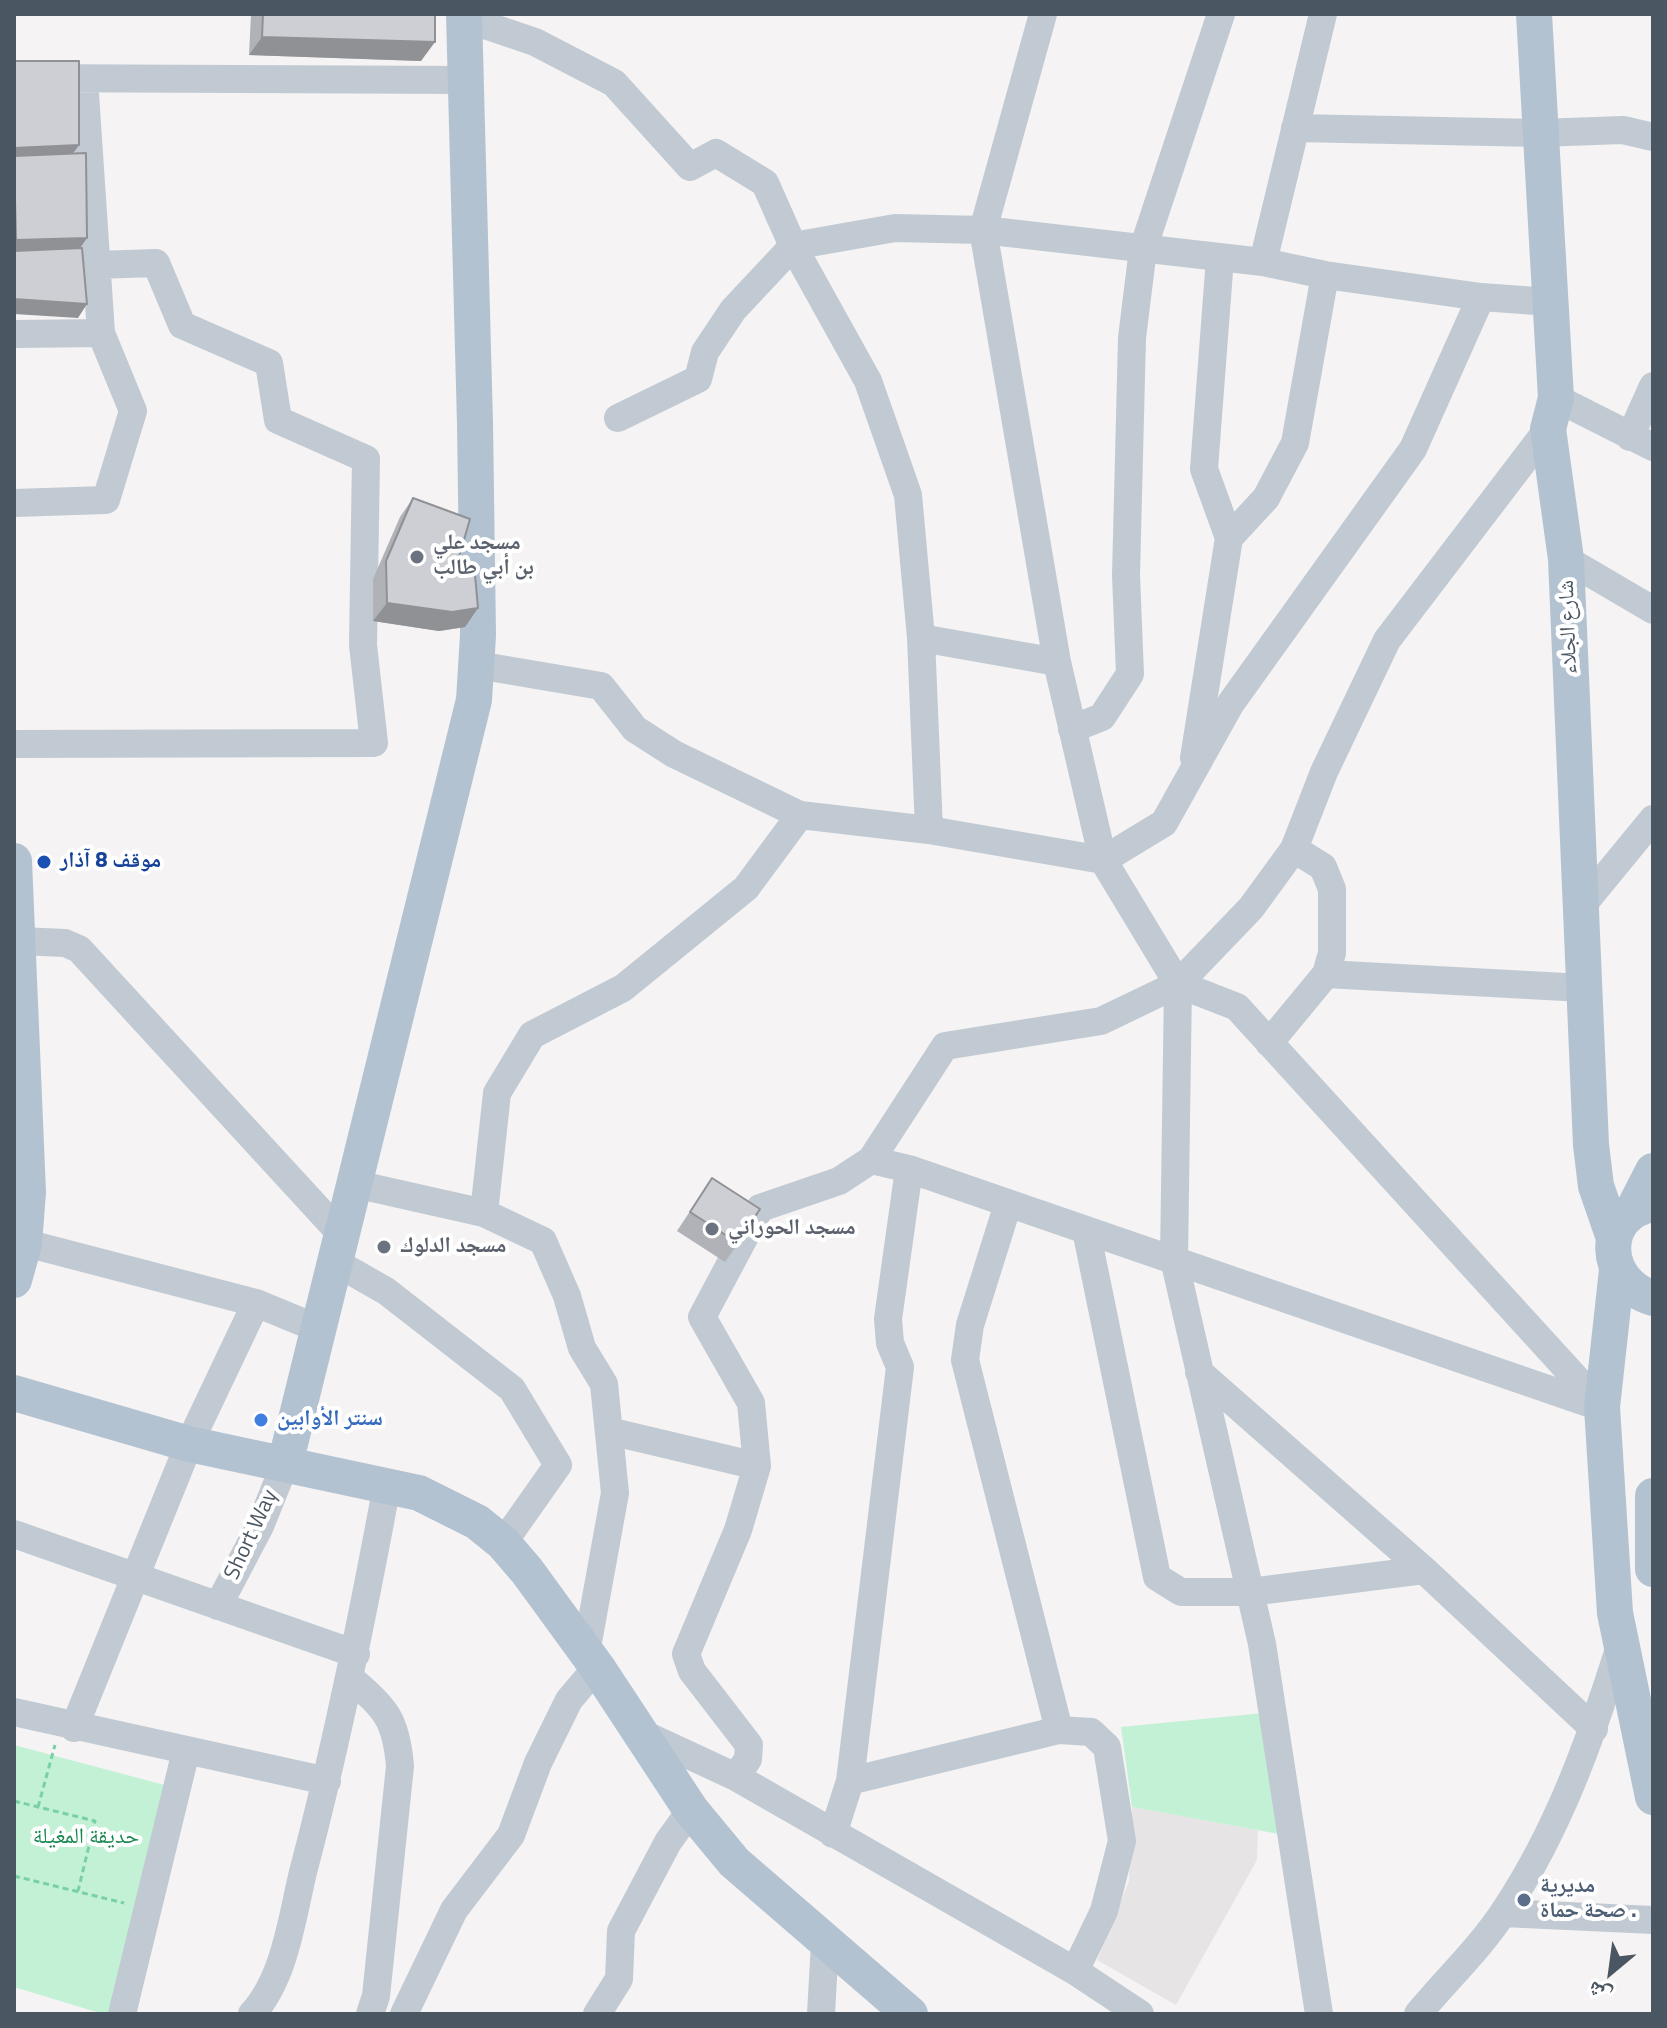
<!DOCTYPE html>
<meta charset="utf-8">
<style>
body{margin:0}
#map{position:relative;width:1667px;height:2028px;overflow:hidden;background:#f5f3f3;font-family:"Titillium Web","Noto Naskh Arabic",sans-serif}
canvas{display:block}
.frame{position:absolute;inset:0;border:16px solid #4a5661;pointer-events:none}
.north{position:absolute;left:1571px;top:1932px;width:80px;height:80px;-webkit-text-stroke:6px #fff;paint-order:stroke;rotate:209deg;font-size:22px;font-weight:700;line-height:32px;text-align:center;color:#4a5661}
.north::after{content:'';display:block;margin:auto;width:28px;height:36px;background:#4a5661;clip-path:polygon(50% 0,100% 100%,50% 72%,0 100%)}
</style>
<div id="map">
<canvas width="1667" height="2028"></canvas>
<div class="frame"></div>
<div class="north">ش</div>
</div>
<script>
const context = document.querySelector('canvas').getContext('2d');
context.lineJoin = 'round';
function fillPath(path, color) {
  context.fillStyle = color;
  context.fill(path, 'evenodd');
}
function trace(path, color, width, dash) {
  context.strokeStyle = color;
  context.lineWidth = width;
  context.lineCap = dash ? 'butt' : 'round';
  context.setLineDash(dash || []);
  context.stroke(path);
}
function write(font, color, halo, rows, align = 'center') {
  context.font = font + ' "Titillium Web","Noto Naskh Arabic",sans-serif';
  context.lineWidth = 8;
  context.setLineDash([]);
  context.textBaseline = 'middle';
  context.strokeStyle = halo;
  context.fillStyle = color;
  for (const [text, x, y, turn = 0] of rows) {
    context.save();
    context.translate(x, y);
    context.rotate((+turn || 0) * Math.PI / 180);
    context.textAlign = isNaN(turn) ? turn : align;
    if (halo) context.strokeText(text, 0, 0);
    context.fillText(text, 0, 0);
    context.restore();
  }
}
fillPath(new Path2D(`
 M1132 1807 1258 1830 1257 1860 1176 2005 1097 1960 1129 1881Z`), '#e6e4e5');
fillPath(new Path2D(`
 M1264 1713 1279 1834 1132 1807 1121 1727Z
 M14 1745 172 1787 116 2014H103L14 1987Z`), '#c3f1d5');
trace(new Path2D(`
 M14 1801 95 1821 78 1891
 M38 1807 55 1745
 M14 1876 124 1903`), '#7ad0a6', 3, [6, 4]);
trace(new Path2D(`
 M1043 14 983 230 1057 662 1103 860 1178 984 1237 1007 1602 1407
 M464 18 535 42 614 83 690 167 716 153 765 183 793 246 868 381 908 495 921 638 929 830
 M14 78 465 80
 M1295 128 1539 133 1623 130 1653 137
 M1263 262 1323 14
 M14 334 101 333
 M1556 398 1653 447
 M618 418 698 379 705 352 733 310 793 246 895 228 983 230 1263 262 1325 275 1481 297 1550 302
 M1630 437 1653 386
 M14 503 106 500 133 411 101 333 84 79
 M1229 538 1266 498 1295 443 1325 275
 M1566 559 1653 610
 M921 638 1057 662
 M477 665 601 686 635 729 674 754 800 815 929 830 1103 860 1164 823 1231 703 1413 449 1481 297
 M1072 729 1102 717 1130 674 1126 575 1132 338 1143 249 1221 14
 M14 744 374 743 363 645 366 459 278 420 269 363 182 325 156 263 96 265
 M1194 758 1229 538 1204 469 1220 258
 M1580 908 1653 819
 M20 941 65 943 79 949 342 1235
 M1326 974 1583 988
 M1269 1043 1326 974 1332 953V889L1323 867 1294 849
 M871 1160 909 1169 1597 1406
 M355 1184 484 1213 543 1241 567 1296 582 1348 604 1384 615 1493 586 1653
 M484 1213 497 1093 532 1035 623 988 746 888 800 815
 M1086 1230 1157 1577 1181 1592H1250L1424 1570
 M14 1240 256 1303 319 1329
 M335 1262 386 1291 512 1389 558 1465 503 1543
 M1199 1372 1424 1570 1594 1729
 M609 1431 757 1466 738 1530 686 1654 692 1671 749 1745 748 1759 736 1777
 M757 1466 751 1403 702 1317 760 1208 839 1181 871 1160 945 1046 1101 1021 1178 984
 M14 1534 356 1654
 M218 1606 260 1526 285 1464
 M351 1679C386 1709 396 1719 400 1766L376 1996 370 2014
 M14 1712 327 1781
 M74 1728 189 1444 256 1303
 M1059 1730 1091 1732 1107 1747 1122 1841 1104 1911 1075 1971
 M639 1732 736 1777 1075 1971 1140 2014
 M850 1781 1059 1730 965 1360 970 1325 1008 1204
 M833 1834 850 1781 900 1367 890 1343 888 1319 909 1169
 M1503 1913 1653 1920
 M122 2014 186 1751
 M252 2014C285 1978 292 1918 303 1872 337 1744 363 1615 387 1485
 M404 2014 454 1910 511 1835 538 1763 569 1700 597 1667
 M597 2014 619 1979 621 1931 668 1842 691 1810
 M821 2014 825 1942
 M1319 2014 1262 1644 1174 1259 1178 984 1251 908 1294 849 1324 772 1387 640 1548 429
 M1418 2014C1446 1980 1481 1947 1505 1910 1559 1829 1591 1738 1620 1646`), '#c1cad2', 28);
trace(new Path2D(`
 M1534 14 1556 398 1548 429 1566 559 1591 1145 1596 1186 1614 1238
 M14 861 28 1192 24 1244 14 1280
 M1653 1204C1598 1214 1602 1283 1653 1298
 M1632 1212 1653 1171
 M1617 1270 1602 1407 1615 1613 1653 1797
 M14 1393 189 1444 419 1493 477 1522 503 1543 527 1571 597 1667 691 1810 734 1862 910 2014
 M285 1464 474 700 478 635 475 423 464 14
 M1653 1496V1569`), '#b3c2d1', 36);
fillPath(new Path2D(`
 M251 14H435L421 61 249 55Z
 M413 498 459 557 478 608 465 627 439 631 373 621V579L400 517Z
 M712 1178 738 1243 725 1262 677 1231Z`), '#b0b2b7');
fillPath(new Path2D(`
 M262 37 435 42 421 61 249 55Z
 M79 145 66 164 14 166V148Z
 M87 238 74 257 14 258V242L16 240Z
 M14 299 87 304 78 318 14 314Z
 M387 603 478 608 465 627 439 631 373 621Z`), '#909195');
const building = new Path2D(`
 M263 14H435V42L262 37Z
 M14 61H79V145L14 148Z
 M86 153 87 238 16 240 14 156Z
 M82 248 87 304 14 299V251Z
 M413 498 470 519 459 557 474 564 478 608 452 612 387 603 386 561Z
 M712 1178 760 1209 738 1243 690 1212Z`);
fillPath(building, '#cdcfd5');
trace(building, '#909195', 2);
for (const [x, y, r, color] of [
 [417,557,8,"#6b7280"],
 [44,862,8,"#1a4fb4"],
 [712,1229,8,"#6b7280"],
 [384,1247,8,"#6b7280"],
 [261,1420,8,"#3f7fe0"],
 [1524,1900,8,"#5c6f8a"]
]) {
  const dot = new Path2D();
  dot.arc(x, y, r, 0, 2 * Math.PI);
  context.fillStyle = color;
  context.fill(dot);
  trace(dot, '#fff', 3);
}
write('bold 22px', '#5b616d', '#fff', [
 ["مسجد علي",433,544],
 ["بن أبي طالب",433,569],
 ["مسجد الحوراني",728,1229],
 ["مسجد الدلوك",400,1247]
], 'left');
write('22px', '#4a5661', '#fff', [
 ["شارع الجلاء",1569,627,-92],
 ["Short Way",252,1535,-65]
]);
write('bold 22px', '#164399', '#fff', [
 ["موقف 8 آذار",60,862]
], 'left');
write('bold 22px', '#366cbe', '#fff', [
 ["سنتر الأوابين",277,1420]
], 'left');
write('22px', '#17864f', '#fff', [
 ["حديقة المغيلة",86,1838]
]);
write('bold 22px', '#4e5e75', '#fff', [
 ["مديرية",1540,1887],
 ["صحة حماة .",1540,1912]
], 'left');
</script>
